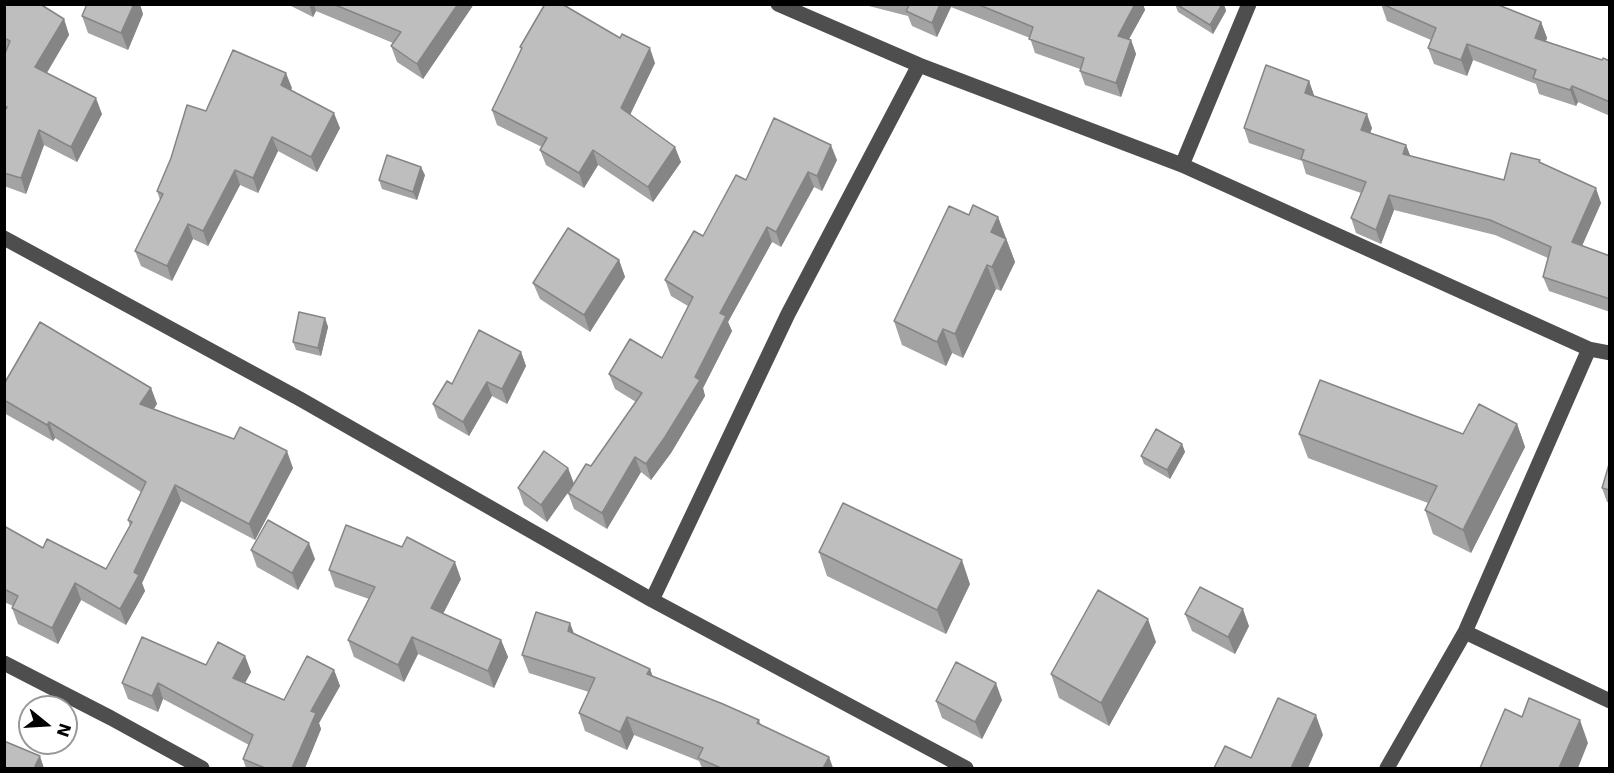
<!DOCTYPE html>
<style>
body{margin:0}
#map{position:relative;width:1614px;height:773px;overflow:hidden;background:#fff;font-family:"DejaVu Sans",sans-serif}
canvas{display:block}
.frame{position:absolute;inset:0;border:6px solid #000;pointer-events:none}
.north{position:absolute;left:18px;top:695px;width:60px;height:60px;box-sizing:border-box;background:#fff;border:2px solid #999;border-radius:50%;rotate:108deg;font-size:16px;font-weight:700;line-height:24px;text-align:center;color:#000}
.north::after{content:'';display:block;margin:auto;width:21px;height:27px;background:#000;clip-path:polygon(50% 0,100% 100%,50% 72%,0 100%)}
</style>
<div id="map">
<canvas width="1614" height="773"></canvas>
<div class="frame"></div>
<div class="north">N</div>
</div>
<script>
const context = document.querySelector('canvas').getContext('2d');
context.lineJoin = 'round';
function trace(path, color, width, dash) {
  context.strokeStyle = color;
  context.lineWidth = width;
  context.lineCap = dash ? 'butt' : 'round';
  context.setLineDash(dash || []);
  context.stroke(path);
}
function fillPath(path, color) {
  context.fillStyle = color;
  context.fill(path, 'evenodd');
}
trace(new Path2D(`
 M778 4 919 65 1182 165 1589 349 1610 353
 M1182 165 1249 4
 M4 238 300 399 652 600 788 314 919 65
 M652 600 966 768
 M1465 632 1610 701
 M4 663 111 718 202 768
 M1387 768 1465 632 1589 349`), '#4e4e4e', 15);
fillPath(new Path2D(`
 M4 4 64 19 69 35 47 73 102 114 77 162 44 145 26 194 4 186V56L6 51 4 50Z
 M287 4H474L423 79 397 62 391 46 393 43 316 11 313 17Z
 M861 4H1143L1145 10 1129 39 1131 40 1136 54 1121 97 1085 85 1080 71V69L1035 53 1030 38 951 7 937 37 912 26 908 16Z
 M1175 4H1224L1226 11 1213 34 1178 12Z
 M1381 4 1541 22 1547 38 1546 41 1602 60 1610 61V116L1578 102 1576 106 1539 94 1536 84 1473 60 1467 76 1434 64 1428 48 1431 40 1387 21Z
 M143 14 128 50 88 33 82 16Z
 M520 47 655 63 630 115 681 162 653 202 598 165 584 188 546 165 540 150 542 147 497 125 492 110 521 49Z
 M1309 81 1314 96 1372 128 1370 133 1406 145 1410 156 1504 180 1541 163 1601 203 1582 246 1610 256V312L1549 291 1543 277 1548 258 1495 235 1394 210 1381 244 1356 233 1351 218 1361 193 1306 174 1302 161 1249 143 1244 128Z
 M292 88 290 90 340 128 317 172 278 151 258 193 240 185 208 246 193 239 172 281 141 266 135 251 160 200 157 191 206 111Z
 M837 160 822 191 814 187 781 247 772 242 728 322 732 331 703 388 705 396 671 453 651 480 641 472 607 529 574 509 568 493 591 466 636 402 615 389 609 374 662 358 688 306 671 296 665 280 703 236 746 180Z
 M425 175 417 200 382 189 379 180Z
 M998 217 1015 262 1001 291 996 289 963 358 952 353 946 366 902 345 894 321Z
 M619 260 625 277 590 332 540 299 533 283Z
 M325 318 328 327 321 356 296 350 293 342Z
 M521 352 526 366 507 404 492 396 469 436 438 418 433 404 452 384Z
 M4 384 151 388 157 404 153 409 293 468 255 540 181 501 142 583 145 591 126 625 81 600 58 644 18 624 12 608 13 606 4 602V526L43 548 106 569 130 526 128 520 141 492 55 438 53 441 4 413Z
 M1517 424 1525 447 1471 553 1433 534 1425 510 1428 503 1308 458 1299 434H1463Z
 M1182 444 1185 452 1170 479 1144 464 1141 456Z
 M1610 461V502H1607L1602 488Z
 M568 468 574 484 547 522 524 505 518 488Z
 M251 550 315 559 298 590 257 567Z
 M819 552 970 584 946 634 827 576Z
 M329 570 461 579 443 614 501 640 508 657 494 688 418 654 404 682 354 657 348 640 369 599 335 587Z
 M1185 614 1249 626 1235 654 1192 631Z
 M574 633 650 669 653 677 759 720 761 725 829 757 833 768H702L699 761 634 735 627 750 585 731 579 713 589 692 529 673 522 655Z
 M1156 642 1109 726 1059 698 1051 674Z
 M245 656 251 672 245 683 284 700 334 670 340 686 319 723 321 729 305 768H246L243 759 249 745 163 699 158 712 128 699 122 683Z
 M1002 700 982 739 942 718 936 701Z`), '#a3a3a3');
fillPath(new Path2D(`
 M134 4H140L143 14 128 50 121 33Z
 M309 4H314L316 11 313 17Z
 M458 4H474L423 79 417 64Z
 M940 4H950L951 7 937 37 932 23Z
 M1135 4H1143L1145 10 1123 50 1118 36Z
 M1222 4H1224L1226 11 1213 34 1210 25Z
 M64 19 69 35 41 82 35 67Z
 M1541 22 1547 38 1541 54 1535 38Z
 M1131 40 1136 54 1121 97 1116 83Z
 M1467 44 1473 60 1467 76 1461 60Z
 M650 48 655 63 626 123 621 108Z
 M286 73 292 88 286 100 281 85Z
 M1309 81 1314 95 1310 107 1305 93Z
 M1572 86 1578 102 1576 106 1570 90Z
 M96 98 102 114 77 162 71 147Z
 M334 113 340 128 317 172 311 157Z
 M1367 114 1372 128 1366 145 1361 130Z
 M39 130 44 145 26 194 21 178Z
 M272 137 278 151 258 193 253 178Z
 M831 145 837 160 822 191 817 176Z
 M1406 145 1412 160 1403 154Z
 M675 147 681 162 653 202 648 187Z
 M593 150 598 165 584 188 579 173Z
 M421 167 425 175 417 200 413 192Z
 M235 170 240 185 208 246 203 231Z
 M808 172 814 187 781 247 776 232Z
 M1596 188 1601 203 1577 257 1572 242Z
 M1389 195 1394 210 1381 244 1376 230Z
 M998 217 1015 262 1001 291 992 267 991 232Z
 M188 224 193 239 172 281 167 266Z
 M767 227 772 242 728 322 732 331 703 388 705 396 671 453 651 480 646 464 695 377 720 313Z
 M619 260 625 277 590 332 584 315Z
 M987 265 996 289 963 358 955 334Z
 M325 318 328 327 321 356 318 348Z
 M943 329 952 353 946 366 937 342Z
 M521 352 526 366 507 404 502 389Z
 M487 382 492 396 469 436 463 422Z
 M151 388 157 404 146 421 140 404Z
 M49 422 55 438 53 441 47 425Z
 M1517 424 1525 447 1471 553 1463 530Z
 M1182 444 1185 452 1170 479 1167 470Z
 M287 451 293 468 255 540 249 524Z
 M635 457 641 472 607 529 602 513Z
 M568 468 574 484 547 522 541 505Z
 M175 485 181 501 142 583 145 591 126 625 120 609 134 572Z
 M309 543 315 559 298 590 292 573Z
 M962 560 970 584 946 634 937 610Z
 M455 562 461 579 437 625 431 608Z
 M75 583 81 600 58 644 52 628Z
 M1243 609 1249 626 1235 654 1228 637Z
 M1148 619 1156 642 1109 726 1101 703Z
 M570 623 577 641 568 631Z
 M412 637 418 654 404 682 398 665Z
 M501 640 508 657 494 688 488 671Z
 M245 656 251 672 239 694 233 678Z
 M650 669 656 686 647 674Z
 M334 670 340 686 319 723 321 729 305 768H292L311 711Z
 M158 683 163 699 158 712 152 696Z
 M996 683 1002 700 982 739 975 722Z
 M1316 715 1323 735 1308 768H1291Z
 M627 717 634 735 627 750 620 732Z
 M1580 720 1588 743 1578 768H1559Z
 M40 756 44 768H36L35 766Z
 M829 757 833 768H823Z`), '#858585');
const building = new Path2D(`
 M4 4H40L64 19 35 67 96 98 71 147 39 130 21 178 4 173V112L7 107 4 106V56L10 41 4 38Z
 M87 4H134L121 33 82 16Z
 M333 4H458L417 64 391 46 401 32Z
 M545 4H562L620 38 622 34 650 48 621 108 675 147 648 187 593 150 579 173 540 150 547 138 492 110 522 48 520 47Z
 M910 4H940L932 23 906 11Z
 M977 4H1135L1118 36 1131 40 1116 83 1080 71 1084 58 1029 39 1033 27Z
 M1176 4H1222L1210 25Z
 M1382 4H1496L1541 22 1535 38 1602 60 1603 58 1610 61V102L1572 86 1570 90 1533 78 1536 70 1467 44 1461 60 1428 48 1436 28Z
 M233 50 286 73 281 85 334 113 311 157 272 137 253 178 235 170 203 231 188 224 167 266 135 251 163 194 157 191 171 158 187 105 206 111Z
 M1266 65 1309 81 1305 93 1367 114 1361 130 1406 145 1403 154 1504 180 1511 153 1540 160 1539 162 1596 188 1572 242 1610 256V299L1543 277 1551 247 1490 220 1389 195 1376 230 1351 218 1366 182 1301 159 1304 150 1244 128Z
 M774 118 831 145 817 176 808 172 776 232 767 227 720 313 726 316 695 377 700 380 665 437 646 464 635 457 602 513 568 493 586 464 591 466 642 393 609 374 630 339 662 358 693 297 665 280 694 231 703 236 736 175 746 180Z
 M387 155 421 167 413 192 379 180Z
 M973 205 998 217 991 232 1006 239 992 267 987 265 955 334 943 329 937 342 894 321 949 206 969 215Z
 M568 228 619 260 584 315 533 283Z
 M299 312 325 318 318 348 293 342Z
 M40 322 151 388 140 404 234 439 240 427 287 451 249 524 175 485 134 572 139 575 120 609 75 583 52 628 12 608 18 596 4 589V526L43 548 47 539 106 569 132 522 128 520 146 482 49 422 47 425 4 400V384Z
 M479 330 521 352 502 389 487 382 463 422 433 404 447 381 452 384Z
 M1320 380 1463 434 1479 404 1517 424 1463 530 1425 510 1437 486 1299 434Z
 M1156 429 1182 444 1167 470 1141 456Z
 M544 451 568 468 541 505 518 488Z
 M1610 461V490L1602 488Z
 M843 503 962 560 937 610 819 552Z
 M268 520 309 543 292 573 251 550Z
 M346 525 402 547 407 537 455 562 431 608 501 640 488 671 412 637 398 665 348 640 375 587 329 570Z
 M1200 587 1243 609 1228 637 1185 614Z
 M1098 590 1148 619 1101 703 1051 674Z
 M536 612 570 623 568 631 650 669 647 674 723 704 759 720 757 723 829 757 823 768H721L698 758 703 748 627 717 620 732 579 713 595 678 522 655Z
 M142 637 206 665 218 642 245 656 233 678 284 700 307 656 334 670 311 711 316 713 292 768H265L243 759 253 735 158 683 152 696 122 683Z
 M956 662 996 683 975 722 936 701Z
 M1278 698 1316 715 1291 768H1214L1225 746 1251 758Z
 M1529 698 1580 720 1559 768H1480L1505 709 1522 717Z
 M4 741 40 756 35 766 40 768H4Z`);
fillPath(building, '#bebebe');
trace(building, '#858585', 1.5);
</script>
